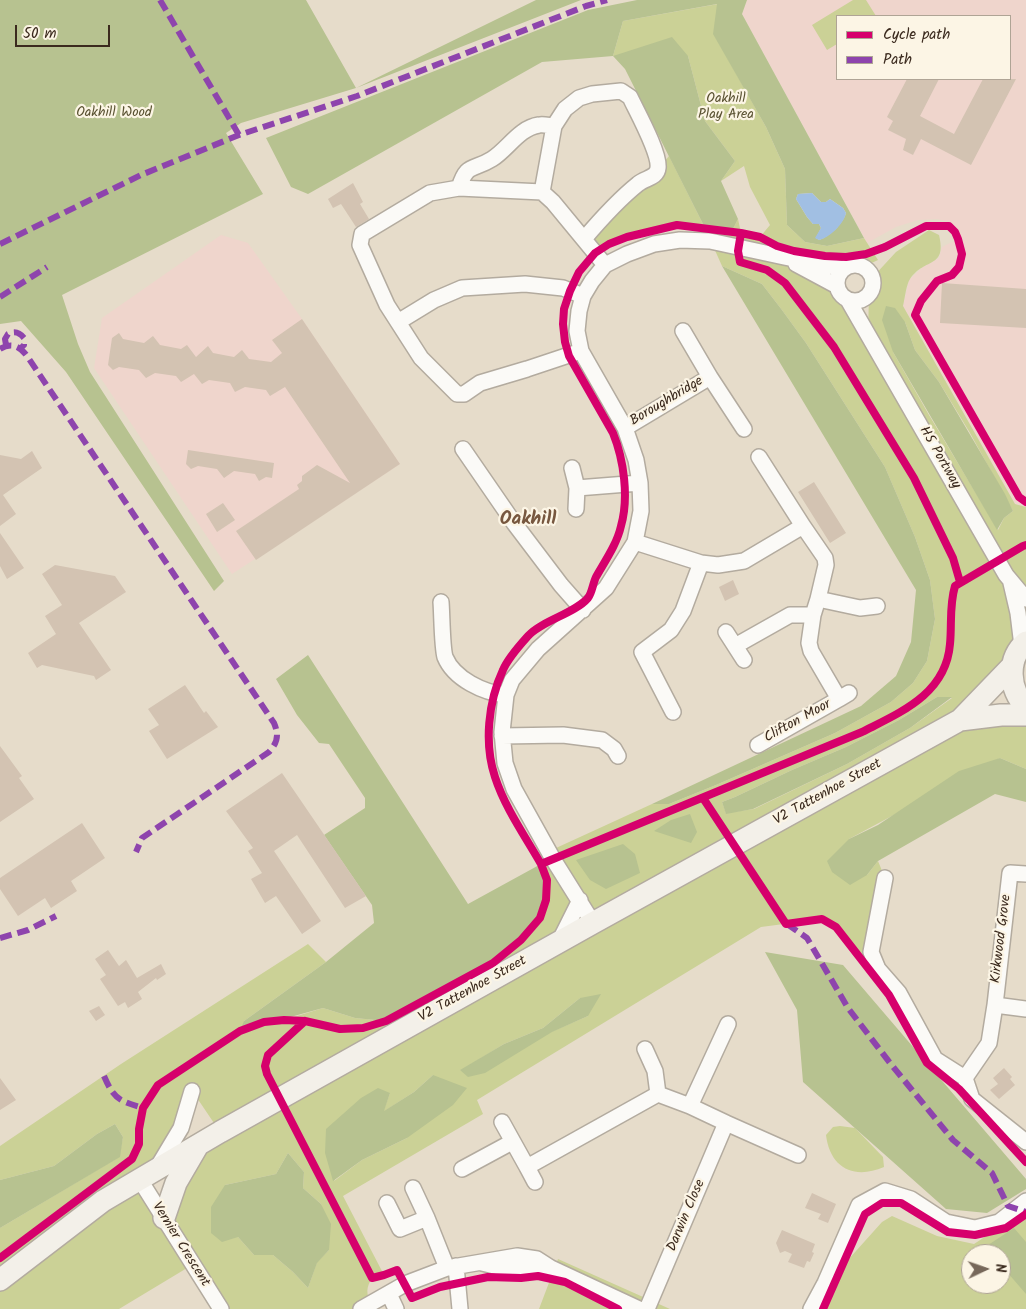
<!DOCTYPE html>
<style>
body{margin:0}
#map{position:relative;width:1026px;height:1309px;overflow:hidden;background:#e6dcca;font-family:Kalam,sans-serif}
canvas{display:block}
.legend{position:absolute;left:836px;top:15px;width:175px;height:65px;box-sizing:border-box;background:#fcf5e5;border:1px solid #afa495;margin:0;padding:6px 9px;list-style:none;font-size:15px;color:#3b2a1e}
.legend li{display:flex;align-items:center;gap:10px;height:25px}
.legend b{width:25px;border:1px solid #afa495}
.north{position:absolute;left:961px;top:1244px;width:50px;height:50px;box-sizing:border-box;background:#fcf5e5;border:1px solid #afa495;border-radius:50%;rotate:87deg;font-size:14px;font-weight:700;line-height:20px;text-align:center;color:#3b2a1e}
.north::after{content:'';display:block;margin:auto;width:18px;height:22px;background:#77685a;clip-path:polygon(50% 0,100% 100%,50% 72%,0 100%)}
.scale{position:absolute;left:15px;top:25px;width:95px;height:22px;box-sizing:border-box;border:2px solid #3b2a1e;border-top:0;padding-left:6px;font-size:15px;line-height:18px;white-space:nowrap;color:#3b2a1e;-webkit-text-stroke:4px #fcf5e5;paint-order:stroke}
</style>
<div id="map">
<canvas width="1026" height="1309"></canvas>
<ul class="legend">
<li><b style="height:6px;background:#d6006c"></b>Cycle path</li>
<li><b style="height:6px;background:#8e44ad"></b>Path</li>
</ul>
<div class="north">N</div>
<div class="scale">50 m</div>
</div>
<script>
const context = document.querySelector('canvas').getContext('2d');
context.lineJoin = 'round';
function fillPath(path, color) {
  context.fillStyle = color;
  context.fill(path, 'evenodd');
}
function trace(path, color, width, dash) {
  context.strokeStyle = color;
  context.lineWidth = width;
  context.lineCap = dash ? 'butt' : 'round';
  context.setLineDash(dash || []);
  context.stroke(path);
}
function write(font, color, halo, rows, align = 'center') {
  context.font = font + ' Kalam,sans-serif';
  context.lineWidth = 4.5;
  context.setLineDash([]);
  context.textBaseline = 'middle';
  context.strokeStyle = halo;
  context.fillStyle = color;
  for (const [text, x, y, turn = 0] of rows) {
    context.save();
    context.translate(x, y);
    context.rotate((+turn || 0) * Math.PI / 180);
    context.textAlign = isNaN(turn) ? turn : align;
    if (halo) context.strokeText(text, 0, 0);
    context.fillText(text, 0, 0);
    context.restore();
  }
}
fillPath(new Path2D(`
 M747 0H1026V507L1015 504 903 306 909 280 923 267 939 258 942 247 962 237 950 222 937 219 918 220 896 227 867 243 742 14ZM837 16H1010V79H837Z
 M221 235 248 243 302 319 400 464 232 574 94 368 102 318Z`), '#efd5cc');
fillPath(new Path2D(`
 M853 0H866L876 16H837V44L827 50 812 25Z
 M718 4 714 34 766 127 785 169 787 225 805 242 827 246 864 238 878 260 863 267 786 258 839 292 868 333 869 295 872 287V278L896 252 929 230 939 235C947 269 925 257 910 279 906 285 905 298 903 306L1015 504 1026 507V599L1011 583 1022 646 961 720 1026 715V769L1000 758 849 839 867 875 878 861 885 878 871 952 861 959 836 927 822 919 761 927 477 1100 483 1114 343 1196 384 1275 372 1278C366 1288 366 1293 371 1304L361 1309H221L192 1265 119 1309H0V1228L119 1157 123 1137 115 1124 97 1134 54 1166 0 1180V1146L121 1064 308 944 326 962 244 1021 264 1022 284 1020 323 1008 355 1018 386 1021 419 1003 546 900 547 880 541 864 561 856 556 848 652 804H669L716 785 835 733 891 702 913 683 927 661 935 619 930 580 915 537 885 467 806 343 782 310 762 284 722 266 705 228 677 225 627 237 609 244 595 253 584 239 658 169 669 156 705 228 732 231 738 219 741 233 760 237 770 225 750 187 744 166 721 181 735 161 705 121 688 56H613L623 21ZM905 322 915 350 939 382 970 433 1013 511 1004 518 998 530 929 415 893 352ZM937 697 952 698 910 728 847 764 754 809 726 813 722 802 735 797 792 770 846 747 899 720ZM581 900 593 923 560 941ZM580 998 588 1016 460 1071 504 1044 543 1028ZM433 1075 407 1138 362 1160 334 1181 390 1093 383 1112 414 1092ZM193 1092 220 1132 176 1183 164 1217 140 1180 181 1128ZM288 1153 304 1172 303 1188 321 1204 329 1250 317 1262 308 1288 293 1272 273 1255H254L238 1237 225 1185 276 1174Z
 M840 1126 855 1128 883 1157 884 1167C854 1180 830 1168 826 1135L833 1127Z
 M1026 1210V1309H804L882 1222 892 1216 937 1236 974 1244ZM971 1254H1001V1284H971Z
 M558 1259 670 1309H539Z`), '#cbd196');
fillPath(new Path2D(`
 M0 0H306L356 88 536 0H581L356 88 241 123 226 133 263 194 62 295 78 344 90 372 224 581 214 591 66 372 21 321 0 324Z
 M637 0H747L742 14 864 238 827 246 805 242 787 225 785 169 766 127 713 34 717 4 623 21 613 56 672 37 688 56 705 121 735 161 721 181 738 219 732 231 705 228 625 69 613 56 542 62 308 194 291 187 266 138 588 10ZM812 193 821 202H826L830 199 843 208 846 213C843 224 829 237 819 240L816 238 821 228 819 224H813L807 217 796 199 798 194Z
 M722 266 762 284 782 310 806 343 885 467 915 537 930 580 935 619 927 661 913 683 891 702 835 733 716 785 669 804H652L861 706 896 676 911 642 916 590Z
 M886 306 895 308 905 322 915 350 939 382 1005 494 1013 511 1004 518 997 530 893 352 882 320Z
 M308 655 468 904 541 864 547 880 546 900 540 918 521 940 493 963 386 1021 355 1018 323 1008 240 1031 244 1021 326 962 374 923 372 905 324 835 365 808V798L329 744 319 743 297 715 276 679Z
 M937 697H952L910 728 847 764 753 809 726 814 722 802 735 797 792 770 846 747 899 720Z
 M1000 758 1026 769V802L995 794 878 861 867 875 850 885 832 872 827 861 849 839 878 825 959 771Z
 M690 814 697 832 691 843 654 831 671 820Z
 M623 844 635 854 640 873 606 889 590 880 576 860Z
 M765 952 843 965 1026 1179V1189L987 1213 946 1209 803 1082 797 1010Z
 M601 994 588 1016 552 1032 485 1073 468 1077 460 1070 504 1044 543 1028 580 998Z
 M433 1075 467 1088 453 1105 407 1138 362 1160 333 1181 325 1153 326 1129 361 1098 378 1088 390 1093 384 1111 414 1092Z
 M115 1124 123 1137 120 1157 0 1228V1180L54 1166 97 1134Z
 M288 1153 304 1172 303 1188 321 1204 331 1224 329 1250 317 1263 308 1288 293 1272 273 1255H254L238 1237 222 1242 211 1233V1207L225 1185 276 1174Z
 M1014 1228 1026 1242V1294L1001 1265V1254H991L985 1247Z`), '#b7c290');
fillPath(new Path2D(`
 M812 193 821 202H826L830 199 843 208 846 213C844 224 829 238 819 240L815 238 821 228 819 224H813L807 217 796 199 798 194Z`), '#a1bfe3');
fillPath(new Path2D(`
 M907 79H939L920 116 954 134 983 79H1016L971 165 921 139 913 155 903 150 906 139 888 130 893 121 887 117Z
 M353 183 363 202 360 204 369 219 356 227 341 204 333 208 328 199Z
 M942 283 1026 289V328L940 323Z
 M302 319 400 464 256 560 236 531 299 489 297 485 302 481V476L317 465 350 483 285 387 270 396 266 390 245 387 235 392 230 383 209 380 202 384 194 374 181 382 176 376 155 373 146 378 139 370 119 367 113 370 108 365 112 338 119 333 123 339 144 343 153 336 160 345 181 349 187 345 196 357 208 346 213 353 234 357 242 350 249 359 271 362 282 353 272 340Z
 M188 450 274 463 272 478 266 477 259 481 255 474 234 471 224 478 217 469 198 466 191 469 186 464Z
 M32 451 42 468 3 495 16 514 0 526V455L21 459Z
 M814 482 846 533 830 543 798 492Z
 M223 503 235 520 217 532 206 514Z
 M0 533 24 568 7 579 0 566Z
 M55 565 115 576 126 592 79 623 111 670 96 680 94 676 42 665 37 668 28 653 56 634 45 616 62 605 42 574Z
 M733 580 739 594 725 601 719 587Z
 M185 685 204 713 206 711 218 727 167 759 149 731 159 725 148 709Z
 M0 746 22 776 19 778 34 799 0 822Z
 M282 773 366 896 345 908 297 835 274 851 321 921 302 934 276 896 265 903 251 879 262 873 248 851 253 848 226 811Z
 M82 823 105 858 71 881 77 891 51 908 45 898 18 916 0 889V878Z
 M108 950 119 966 126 960 137 978 161 964 166 974 157 980 156 978 138 992 142 999 128 1008 125 1002 118 1006 100 979 106 975 95 959Z
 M99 1006 105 1015 96 1021 89 1011Z
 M1004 1068 1012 1077 1010 1079 1015 1085 999 1099 990 1090 998 1084 993 1078Z
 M0 1078 16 1100 0 1110Z
 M812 1193 836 1204 828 1223 818 1219 821 1214 805 1208Z
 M782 1230 815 1244 812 1252 814 1253 810 1262 807 1261 804 1268 788 1262 792 1254 785 1251 780 1253 776 1243Z`), '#d3c3b2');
const street = new Path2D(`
 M459 188C467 162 473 171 492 159 508 149 519 128 539 125 544 124 550 126 554 126
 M542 192 554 126 565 109 579 98 592 94 621 91 630 97C637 112 660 153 658 168 657 178 645 178 638 184 618 200 601 219 584 239
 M796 264 837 286
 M837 283a18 18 0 1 1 36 0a18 18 0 1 1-36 0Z
 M848 300 1006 575 1026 599
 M398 322 434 300 462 288 525 284 563 288 583 296
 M581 351 527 369 480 383 464 394H457L421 358 387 305 360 245 362 234 430 193 459 188 542 192 553 202 605 265
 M710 377 744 429
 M625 428 710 377 683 331
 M463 449 514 523 561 585 583 610
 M572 468 577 488
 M576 509 577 488 640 483
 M803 526 825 558 826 565 818 599 860 608 877 606
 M635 542 701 563 718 565 744 561 803 526 759 457
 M1011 583 1018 613 1022 646
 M441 602C442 614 442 647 445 657 454 679 484 693 506 695
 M813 615 809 643 811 651 839 699 849 693
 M726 632 735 646
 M744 660 735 646 790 615H813L818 599
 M673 712 642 652 671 630 683 611 701 563
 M502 736 563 735 602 740 614 749 618 756
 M758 745 839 699
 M1026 874 1010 873 995 1005 1026 1009
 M885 878 871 952 878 969 899 993 935 1059 965 1078 972 1099 1026 1142
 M593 923 553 859 514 789 505 763 502 732 506 695 512 680 538 649 606 588 635 542 641 511 640 483 636 460 625 428 581 351 577 331 579 311 583 296 592 281 605 265 627 254 654 244 680 240 710 241 784 257 844 269
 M559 942 580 900
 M645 1049 655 1071 658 1094 690 1106
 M965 1078 989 1043 995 1005
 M502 1122 527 1167
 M726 1123 690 1106 728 1024
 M157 1168 181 1128 192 1091
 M462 1169 512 1142
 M140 1180 221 1309
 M535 1182 527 1167 658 1094
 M413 1188 427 1218
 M387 1203 400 1229 427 1218 447 1268
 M482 1263 515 1271 551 1268
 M456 1266 460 1309
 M389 1294 396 1309
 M361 1309 405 1284 447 1268 517 1256 537 1259 551 1268 639 1309
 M647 1309 726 1123 798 1155
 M811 1309 825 1283 859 1205 885 1191 911 1199 946 1222 975 1228 999 1222 1026 1201`);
const secondary = new Path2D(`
 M1026 642C1006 659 1009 690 1026 707
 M960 720 1001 715H1026
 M164 1218 176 1183 197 1147
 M0 1280 103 1201 220 1132 593 923 960 720 1013 665`);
trace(street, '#b3ab9f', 18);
trace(secondary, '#b3ab9f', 24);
trace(street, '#fbfaf7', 15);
trace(secondary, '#f3f0e9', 21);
trace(new Path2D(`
 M160 0 239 135
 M0 244 141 175 239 135 357 96 586 6 607 0
 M0 297 47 267
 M6 345 5 339 8 334C15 331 19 332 24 338V345L21 348
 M0 349C11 342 20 346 27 356L274 723C279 735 278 742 269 752L142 838 136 852
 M787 924 807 938 848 1008 890 1063 953 1140 992 1173 1008 1206 1026 1212
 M0 938 28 930 56 916
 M104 1076C114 1099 119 1101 143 1108`), '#8e44ad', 6, [12, 6]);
trace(new Path2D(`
 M960 582 953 558 914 478 834 347 785 283 767 270 740 262 738 251 741 233 760 237 777 246 794 251 825 256 846 257 866 254 885 247 926 226H949L955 232 958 239 962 254 959 267 952 275 937 281 921 301 915 315 1019 497 1026 502
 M703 798 786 924 822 919 836 927 889 995 927 1063 959 1089 1026 1162
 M541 864C525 836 505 808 495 777 484 744 488 702 503 670 508 658 519 646 528 636 543 620 574 614 588 598 592 593 593 583 596 577 605 561 617 544 621 526 629 498 624 460 613 433L569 356 565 342 563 324 564 309 570 291 579 272 595 253 609 244 627 237 677 225 741 233
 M305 1021 268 1055 265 1066 267 1074 372 1278 384 1275 397 1270 412 1298 440 1287 488 1277 521 1278 538 1276 565 1282 618 1309
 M0 1258 132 1159 139 1144V1129L143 1108 158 1085 240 1031 264 1022 284 1020 305 1021 340 1029 363 1028 386 1021 493 963 521 940 540 918 546 900 547 880 541 864 862 732C901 712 946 694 950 644 952 624 949 606 955 586L1023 546 1026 545
 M823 1309 865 1214 882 1203H901L948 1232 975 1235 1006 1228 1026 1214`), '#d6006c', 8);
write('14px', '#5a5232', '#fcf5e5', [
 ["Oakhill",726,100],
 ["Play Area",726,116],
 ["Oakhill Wood",114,114]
]);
write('14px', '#3b2a1e', '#fcf5e5', [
 ["Boroughbridge",667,402,-31],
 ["H5 Portway",939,458,60],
 ["Clifton Moor",798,722,-29],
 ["V2 Tattenhoe Street",828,793,-29],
 ["Kirkwood Grove",1002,939,-83],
 ["V2 Tattenhoe Street",473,990,-29],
 ["Darwin Close",687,1216,-67],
 ["Vernier Crescent",180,1245,58]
]);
write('bold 19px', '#77573f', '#fcf5e5', [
 ["Oakhill",528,521]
]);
</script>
